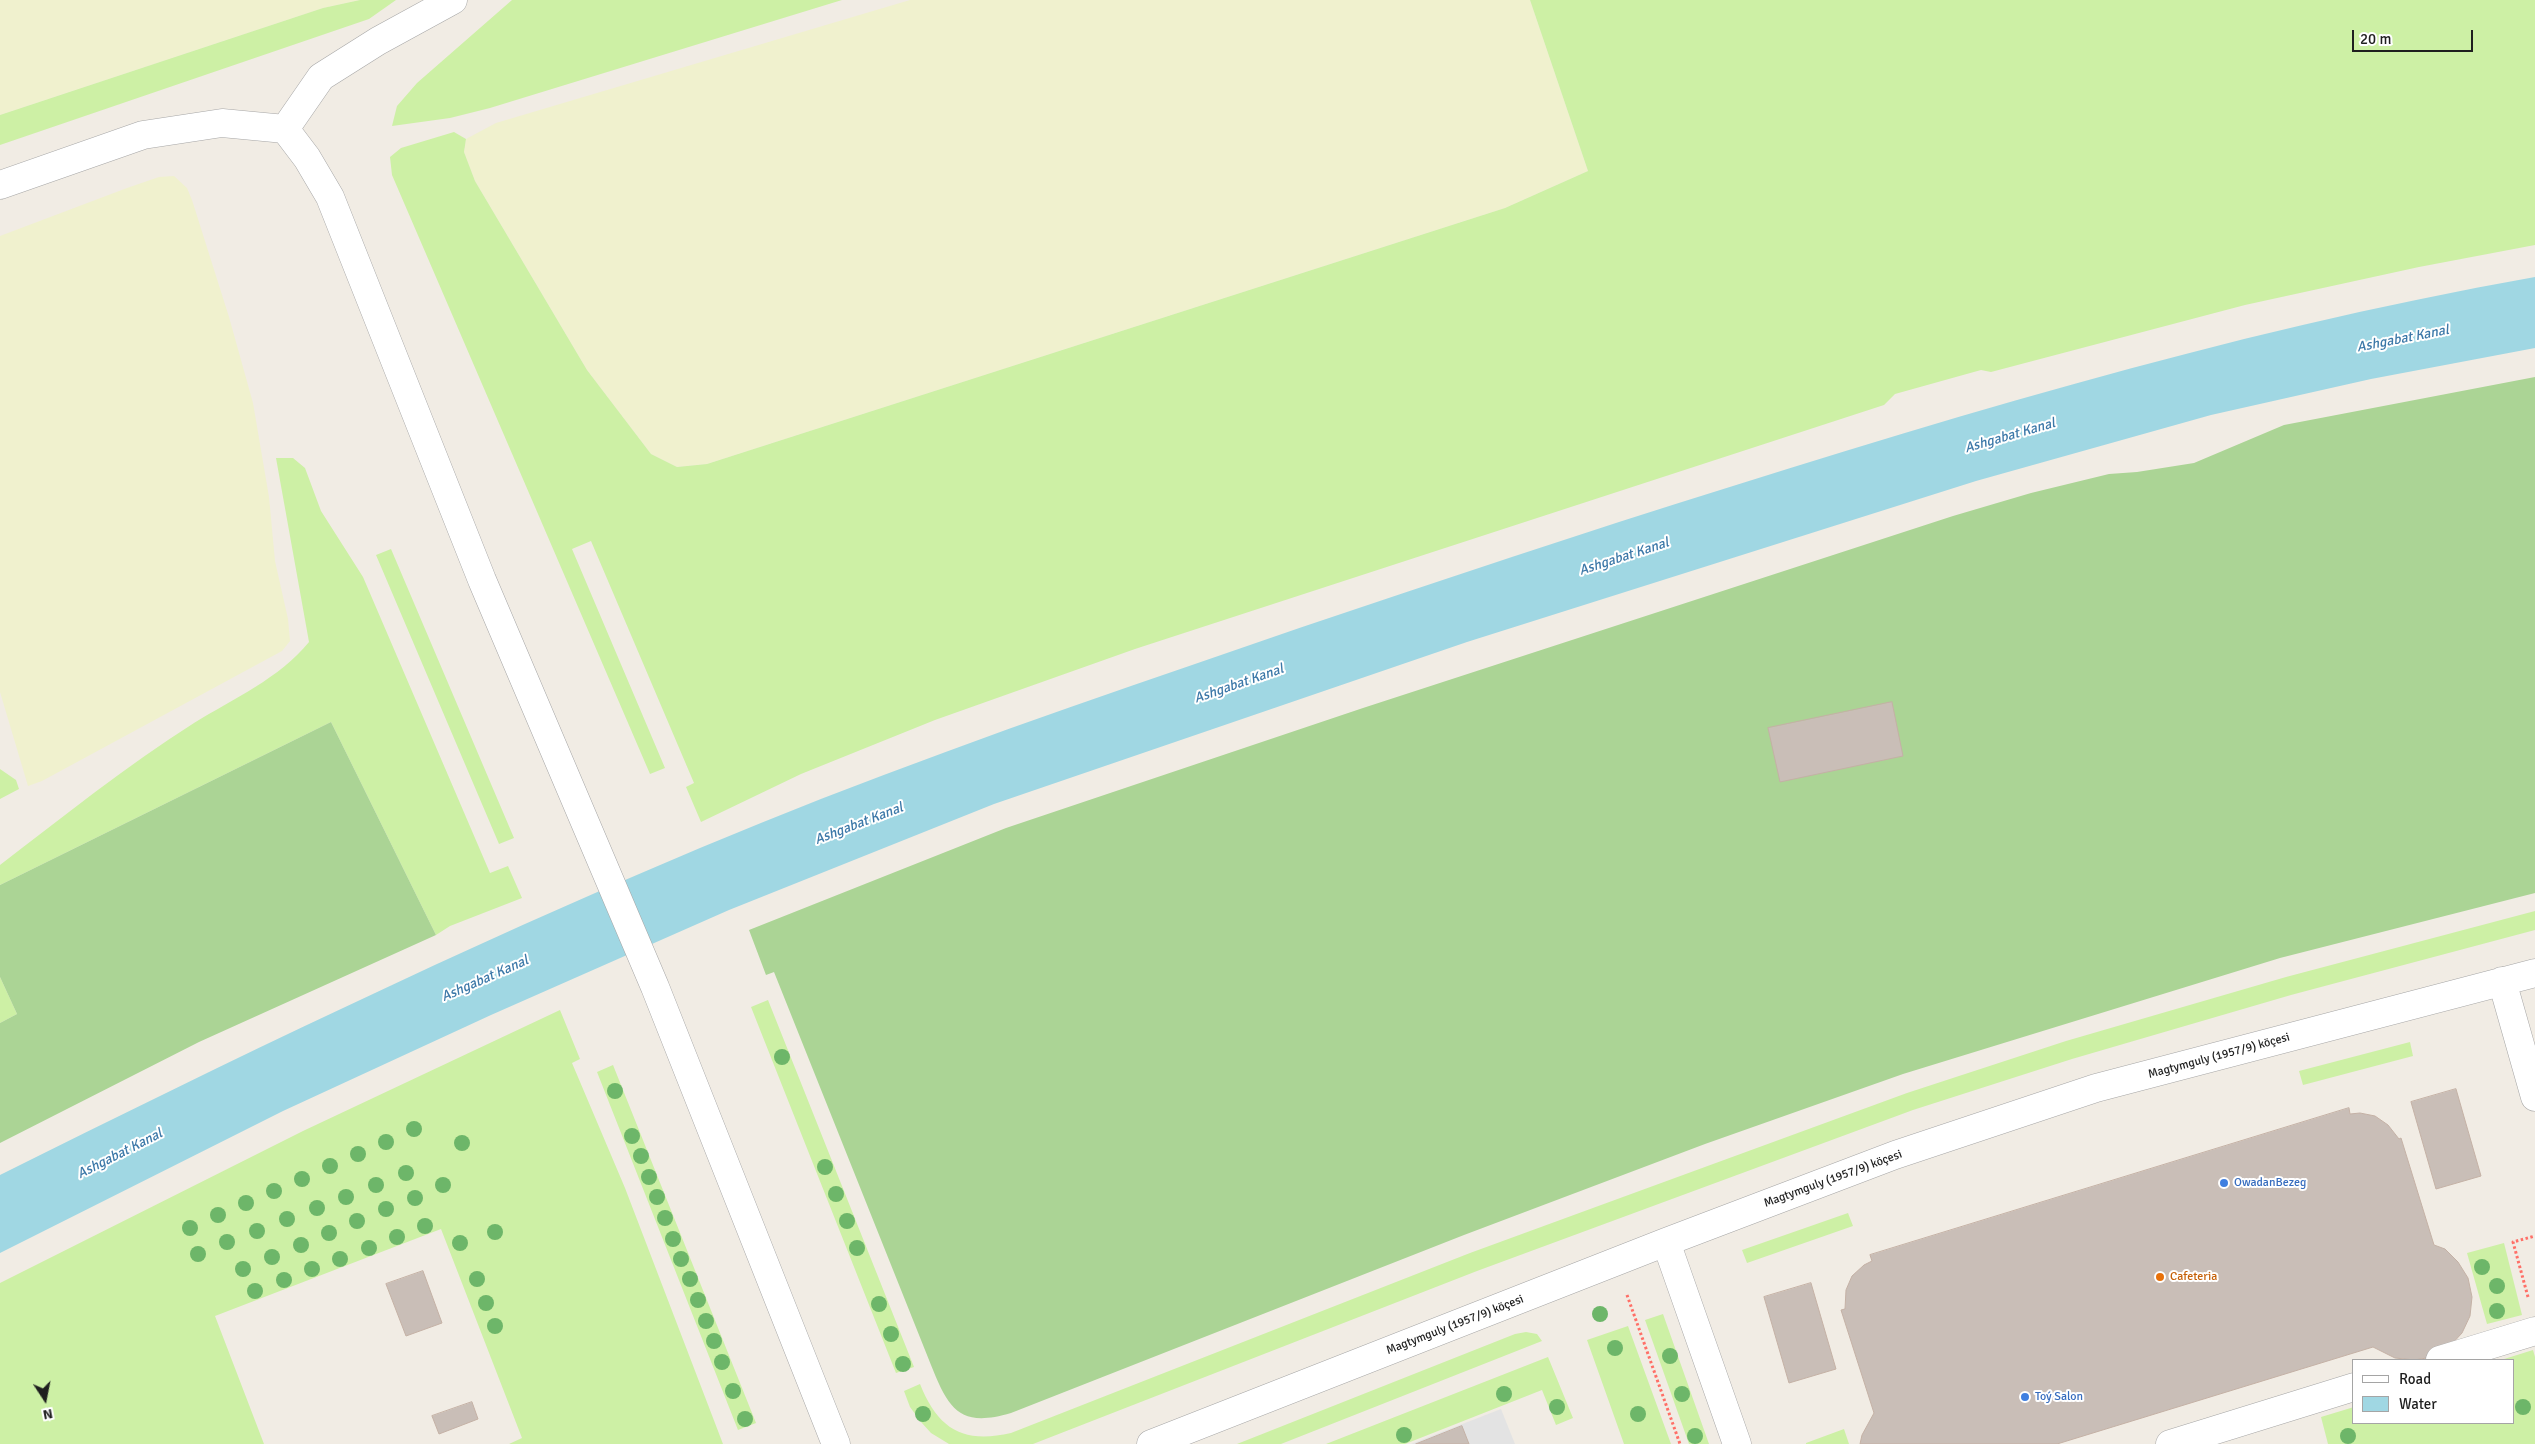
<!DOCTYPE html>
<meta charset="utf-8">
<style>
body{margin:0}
#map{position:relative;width:2535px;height:1444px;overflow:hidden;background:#f1ece4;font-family:Signika,sans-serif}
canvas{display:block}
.legend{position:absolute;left:2352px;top:1359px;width:162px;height:65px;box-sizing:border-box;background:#fff;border:1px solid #a5a5a5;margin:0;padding:6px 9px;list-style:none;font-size:15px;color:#1f1f1f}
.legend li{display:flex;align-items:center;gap:10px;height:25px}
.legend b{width:25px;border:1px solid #a5a5a5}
.north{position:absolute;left:20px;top:1374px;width:50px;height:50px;-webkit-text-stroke:4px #fff;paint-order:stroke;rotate:169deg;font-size:14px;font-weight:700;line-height:20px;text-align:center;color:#1f1f1f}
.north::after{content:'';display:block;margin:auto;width:18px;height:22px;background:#1f1f1f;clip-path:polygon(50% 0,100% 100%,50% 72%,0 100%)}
.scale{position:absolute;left:2352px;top:30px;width:121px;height:22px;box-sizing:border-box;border:2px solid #1f1f1f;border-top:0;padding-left:6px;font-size:15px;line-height:18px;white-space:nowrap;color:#1f1f1f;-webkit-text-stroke:4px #fff;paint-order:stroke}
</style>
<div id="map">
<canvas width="2535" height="1444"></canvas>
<ul class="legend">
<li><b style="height:6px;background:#fff"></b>Road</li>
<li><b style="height:14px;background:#a0d7e3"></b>Water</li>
</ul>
<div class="north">N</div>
<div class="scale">20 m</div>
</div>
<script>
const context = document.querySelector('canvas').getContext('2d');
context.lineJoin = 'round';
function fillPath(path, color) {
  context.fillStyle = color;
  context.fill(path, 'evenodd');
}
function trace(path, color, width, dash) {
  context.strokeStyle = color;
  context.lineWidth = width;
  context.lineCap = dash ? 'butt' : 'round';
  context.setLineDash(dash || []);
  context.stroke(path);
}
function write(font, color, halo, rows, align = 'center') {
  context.font = font + ' Signika,sans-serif';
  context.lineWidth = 4;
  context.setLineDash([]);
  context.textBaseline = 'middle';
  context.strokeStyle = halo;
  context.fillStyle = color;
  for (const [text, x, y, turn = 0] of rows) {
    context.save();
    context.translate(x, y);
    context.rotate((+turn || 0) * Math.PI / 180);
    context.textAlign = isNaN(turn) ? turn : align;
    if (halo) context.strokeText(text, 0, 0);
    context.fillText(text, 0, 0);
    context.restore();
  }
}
fillPath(new Path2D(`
 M0 0H360L323 8 0 115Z
 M910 0H1530L1588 171 1505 208 707 464 677 467 651 454 587 370 475 181 464 152 466 139 496 123Z
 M174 176 187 188 192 200 229 317 253 403 269 497 275 561 288 619 290 641 282 651 42 781 28 786 0 692V236L127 188 159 177Z`), '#f0f1ce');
fillPath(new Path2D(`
 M360 0H396L369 19 0 145V115L323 8Z
 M512 0H842L490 108 450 118 392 126 397 106 417 83Z
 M1530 0H2535V245L2419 267 2245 305 1991 372 1981 370 1895 394 1884 405 1135 649 935 720 801 774 701 822 686 787 694 783 591 541 572 549 665 768 650 774 392 175 390 157 401 148 454 132 466 139 464 152 475 181 587 370 651 454 677 467 707 464 1505 208 1588 171Z
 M276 458H293L305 468 321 511 363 577 490 873 508 866 522 898 450 926 436 935 331 722 0 885V865C64 816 126 766 194 723 233 699 280 678 309 642Z
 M391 549 514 838 499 844 376 555Z
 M0 769 16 780 19 789 0 799Z
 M2535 911V930L2291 995 2072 1059 1913 1110 1477 1271 1033 1444H949L931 1433 921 1422 910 1407 904 1391 920 1384C938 1429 963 1444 1011 1433L1470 1253 1907 1093 2066 1041 2286 977Z
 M0 977 17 1014 0 1023Z
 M768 1000 914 1367 896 1373 751 1007Z
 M560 1010 580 1059 572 1063 625 1188 723 1444H509L522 1438 441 1229 215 1316 264 1444H0V1283L303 1131Z
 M2410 1042 2413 1056 2303 1085 2299 1071Z
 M613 1065 756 1423 738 1430 597 1072Z
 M1848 1213 1853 1226 1747 1263 1742 1250Z
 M2504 1243 2522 1315 2487 1324 2467 1253Z
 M1663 1314 1709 1444H1689L1645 1320Z
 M1628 1326 1671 1444H1624L1587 1340Z
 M1526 1332 1537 1334 1542 1341 1281 1444H1237L1515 1334Z
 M2533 1350 2535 1357V1444H2328L2321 1417 2354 1407V1423H2514V1360H2501Z
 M1548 1357 1573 1418 1556 1425 1542 1390 1405 1444H1326Z
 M1844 1429 1849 1444H1806V1443Z`), '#cdf0a5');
fillPath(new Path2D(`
 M2535 377V893L2280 958 1903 1074 1705 1144 1464 1235 1011 1413C960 1428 949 1410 931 1365L774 972 766 975 749 930 1006 828 1363 708 1953 516 2031 493 2109 474 2137 472 2194 463 2284 425Z
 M331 722 436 935 199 1042 0 1143V1023L17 1014 0 977V885Z`), '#abd495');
fillPath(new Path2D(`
 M1501 1409 1515 1444H1411Z`), '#e3e3e3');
fillPath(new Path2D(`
 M2535 277V348L2371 379 2211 415 1976 481 1467 642 994 804 729 910 491 1015 283 1111 0 1253V1175C231 1060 462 948 700 848 862 780 1028 721 1195 664 1336 615 1477 568 1619 522 1921 426 2223 332 2535 277Z`), '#a0d7e3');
const building = new Path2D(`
 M1892 702 1903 756 1780 782 1768 728Z
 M2456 1089 2481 1176 2436 1189 2411 1102Z
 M2349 1108 2350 1114 2360 1113 2375 1116 2388 1125 2399 1139 2401 1138 2434 1245 2445 1249 2458 1262 2468 1278 2472 1297 2470 1316 2462 1333 2449 1347 2433 1357 2414 1360 2395 1358 2373 1347 2057 1444H1860L1862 1435 1874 1413 1841 1310 1845 1309 1846 1290 1852 1276 1864 1265 1872 1261 1870 1255Z
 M423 1271 442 1323 406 1336 386 1284Z
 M1811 1283 1836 1369 1789 1383 1764 1297Z
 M472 1402 478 1419 439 1434 432 1416Z
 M1462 1426 1469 1444H1416Z`);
fillPath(building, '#c9beb7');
trace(building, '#c4b1a5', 1);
const minor = new Path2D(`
 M285 129 321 77 378 41 453 0
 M0 185 143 135 222 123 285 129 307 158 330 197 482 580 655 987 836 1444
 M2502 981 2535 1097
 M1666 1242 1737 1444
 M2440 1360 2535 1331
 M1151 1444 1666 1242 1895 1155 2096 1088 2535 973
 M2170 1444 2354 1387`);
trace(minor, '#a6a6a6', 29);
trace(new Path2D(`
 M1627 1295 1680 1444
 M2528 1297 2513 1242 2535 1236`), '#ff6f67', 3, [2.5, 2.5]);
trace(minor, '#fff', 28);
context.fillStyle = '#6db669';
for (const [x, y] of [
 [782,1057],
 [615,1091],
 [414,1129],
 [632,1136],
 [386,1142],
 [462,1143],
 [358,1154],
 [641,1156],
 [330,1166],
 [825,1167],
 [406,1173],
 [649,1177],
 [302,1179],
 [376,1185],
 [443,1185],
 [274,1191],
 [836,1194],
 [346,1197],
 [657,1197],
 [415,1198],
 [246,1203],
 [317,1208],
 [386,1209],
 [218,1215],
 [665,1218],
 [287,1219],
 [357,1221],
 [847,1221],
 [425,1226],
 [190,1228],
 [257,1231],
 [495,1232],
 [329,1233],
 [397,1237],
 [673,1239],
 [227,1242],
 [460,1243],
 [301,1245],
 [369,1248],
 [857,1248],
 [198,1254],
 [272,1257],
 [340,1259],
 [681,1259],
 [2482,1267],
 [243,1269],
 [312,1269],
 [477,1279],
 [690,1279],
 [284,1280],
 [2497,1286],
 [255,1291],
 [698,1300],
 [486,1303],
 [879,1304],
 [2497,1311],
 [1600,1314],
 [706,1321],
 [495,1326],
 [891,1334],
 [714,1341],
 [1615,1348],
 [1670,1356],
 [722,1362],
 [903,1364],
 [733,1391],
 [1504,1394],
 [1682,1394],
 [1557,1407],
 [2523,1407],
 [923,1414],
 [1638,1414],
 [745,1419],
 [1404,1435],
 [1695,1436],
 [2348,1436]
]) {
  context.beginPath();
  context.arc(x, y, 8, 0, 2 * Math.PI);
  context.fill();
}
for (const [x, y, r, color] of [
 [2224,1183,5,"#3f7fe0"],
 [2160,1277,5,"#e8710a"],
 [2025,1397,5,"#3f7fe0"]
]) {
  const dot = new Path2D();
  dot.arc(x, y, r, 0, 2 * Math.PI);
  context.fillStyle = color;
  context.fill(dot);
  trace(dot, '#fff', 2);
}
write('12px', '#1f1f1f', '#fff', [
 ["Magtymguly (1957/9) köçesi",2219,1056,-15],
 ["Magtymguly (1957/9) köçesi",1833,1179,-20],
 ["Magtymguly (1957/9) köçesi",1455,1325,-21]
]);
write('12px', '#366cbe', '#fff', [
 ["OwadanBezeg",2234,1183],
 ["Toý Salon",2035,1397]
], 'left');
write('12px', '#c56008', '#fff', [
 ["Cafeteria",2170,1277]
], 'left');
write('italic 14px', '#3c78a8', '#fff', [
 ["Ashgabat Kanal",2403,339,-11],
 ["Ashgabat Kanal",2010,436,-16],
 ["Ashgabat Kanal",1624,557,-18],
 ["Ashgabat Kanal",1239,684,-19],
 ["Ashgabat Kanal",859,824,-21],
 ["Ashgabat Kanal",485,979,-24],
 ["Ashgabat Kanal",120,1154,-27]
]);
</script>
